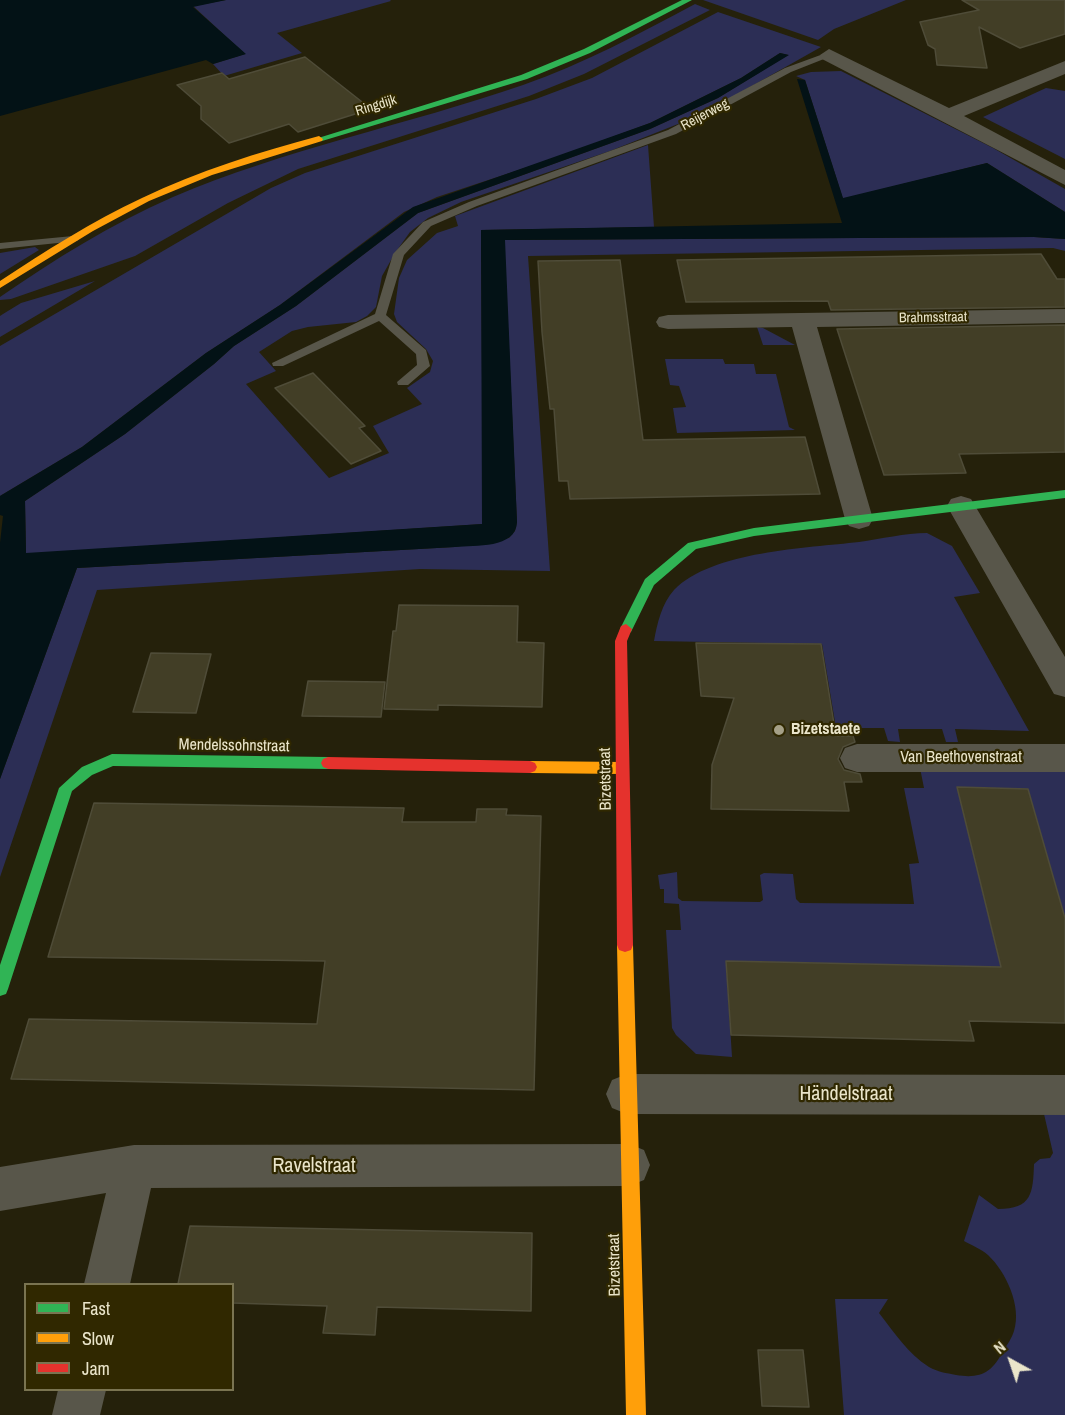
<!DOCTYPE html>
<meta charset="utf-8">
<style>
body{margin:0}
#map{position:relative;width:1065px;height:1415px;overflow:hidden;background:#25210b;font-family:"Archivo Narrow",sans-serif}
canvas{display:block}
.legend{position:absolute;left:24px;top:1283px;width:210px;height:108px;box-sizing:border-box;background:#302800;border:2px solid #7a7451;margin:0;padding:8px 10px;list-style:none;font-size:18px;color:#eae5ca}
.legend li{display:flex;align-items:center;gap:12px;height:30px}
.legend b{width:30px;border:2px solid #7a7451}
.north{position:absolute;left:981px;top:1331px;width:60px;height:60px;-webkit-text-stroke:4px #302800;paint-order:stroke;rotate:320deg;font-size:16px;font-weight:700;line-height:24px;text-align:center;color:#eae5ca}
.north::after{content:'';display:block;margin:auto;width:21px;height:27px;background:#eae5ca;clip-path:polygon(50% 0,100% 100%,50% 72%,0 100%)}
</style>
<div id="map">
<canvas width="1065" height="1415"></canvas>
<ul class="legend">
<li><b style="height:8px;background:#30b455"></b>Fast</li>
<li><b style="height:8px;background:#ff9f0a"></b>Slow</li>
<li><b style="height:8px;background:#e5322d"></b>Jam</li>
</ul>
<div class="north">N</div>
</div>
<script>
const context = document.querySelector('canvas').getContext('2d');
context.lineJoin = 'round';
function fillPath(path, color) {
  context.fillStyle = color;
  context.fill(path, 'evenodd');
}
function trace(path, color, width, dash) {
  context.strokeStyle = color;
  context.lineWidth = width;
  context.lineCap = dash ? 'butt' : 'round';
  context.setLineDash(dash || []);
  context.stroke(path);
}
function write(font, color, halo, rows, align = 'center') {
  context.font = font + ' "Archivo Narrow",sans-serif';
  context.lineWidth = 4.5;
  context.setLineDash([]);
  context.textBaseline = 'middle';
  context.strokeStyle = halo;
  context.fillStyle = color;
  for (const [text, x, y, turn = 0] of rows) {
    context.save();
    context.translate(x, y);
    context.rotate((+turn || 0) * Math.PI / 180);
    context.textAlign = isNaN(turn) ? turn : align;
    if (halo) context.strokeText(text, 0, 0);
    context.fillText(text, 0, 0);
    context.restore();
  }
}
fillPath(new Path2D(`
 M226 0H390L391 1 277 33 302 53 224 76 213 64 245 54 193 6Z
 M703 0H906L834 29 818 40Z
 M695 4 710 10 584 74 529 96 298 169 228 203 135 256 11 299 0 300V297C55 259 111 224 173 197 285 149 407 125 523 85 583 64 639 34 695 4Z
 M718 12 821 47 727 100 678 124 610 151 461 202 428 218 410 232 395 253 382 276 376 307 367 316 356 322 308 327 292 331 259 352 276 371 246 384 329 478 389 453 373 426 422 404 407 388 430 372 433 361 426 349 397 322 394 314 399 278 407 260 437 233 458 226 455 216 648 145 654 227 481 230 483 524 26 554 25 501 125 434 214 364 234 346 296 306 418 213 650 129 718 98 788 55 780 53 741 78 650 123 561 156 437 197 404 212 280 305 206 353 82 447 0 496V346L271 188 305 173 536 99 592 78Z
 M841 71 993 148 1065 189V212L987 163 843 199 805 80 796 76 811 72Z
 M1046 88 1065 91V159L983 117Z
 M1034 237 1065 239V251L1053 248 528 256 550 571 420 569 97 590 0 877V779L77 568 455 547 509 538 515 531 517 522 504 240Z
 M35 247 39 250 0 274V253Z
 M95 281 0 337V316L3 314 21 303Z
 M757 327 763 328 795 345H763Z
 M665 359H723L725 364H754L756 374H776L789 427 795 430 677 433 673 408 686 407 679 386 670 385Z
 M927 533 952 546 980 593 954 597 1029 731 955 729 958 742H946L942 729H898L900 742 888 741 884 728H836L822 644 654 641C657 624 662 603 674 590 712 551 807 548 859 542 881 539 905 533 927 533Z
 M920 768 1065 771V918L1028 789 957 787 1004 980 958 966 726 961 732 1057 696 1054 676 1035 672 1028 666 930H681L679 904 664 903V889H660L658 875 677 872 678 898 682 901 760 902 763 900 760 875 764 873 793 874 796 899 800 903 914 904 909 864 919 863 904 788H924Z
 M1044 1114H1065V1415H844L835 1299H888L879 1313C894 1332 908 1354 929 1367 938 1372 946 1373 956 1375 980 1379 992 1373 1003 1351 1007 1345 1012 1338 1014 1331 1022 1306 1006 1272 988 1255 981 1249 971 1245 964 1241L979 1195 998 1209C1032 1209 1033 1193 1034 1164L1040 1159 1050 1158 1053 1153Z`), '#2c2e55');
fillPath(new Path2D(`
 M0 0H226L193 7 246 54 213 64 206 60 0 116Z
 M780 53 789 55 718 98 650 129 418 213 296 306 234 346 214 364 125 434 25 501 26 553 482 524 481 230 842 223 797 79 805 80 843 198 987 163 1065 212V239L1034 237 505 240 517 522C516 549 475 545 455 547L77 568 0 779V543L3 516 0 515V496L82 447 206 353 280 305 413 207 650 123 741 78Z`), '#031216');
const building = new Path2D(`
 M962 0H1065V34L1020 48 979 27 987 68 937 65 935 49 928 45 920 22 979 10Z
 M305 57 371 109 298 132 289 124 229 143 201 119V106L177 85 222 73 229 79Z
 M1041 254 1057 279H1065V307L831 310 828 301 686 302 677 260Z
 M620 260 643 440 805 437 820 494 570 499 568 481H559L554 409H550L542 332 538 261Z
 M1065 325V452L959 454 966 473 884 475 837 329Z
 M313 373 365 426 359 428 381 451 351 464 275 388Z
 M399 605 518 606 517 642 544 643 542 707 438 705V710L384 709 393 631H396Z
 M696 643 821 644 836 736H853L855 742 843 747 838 759 844 770 860 774 862 782H844L849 811 711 809 712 765 734 698 701 696Z
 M151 653 211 654 196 713 133 712Z
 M308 681 385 682 381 717 302 716Z
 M957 787 1028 789 1065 918V1023L969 1021 974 1041 731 1035 726 961 1001 967Z
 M94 803 404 808 402 822H476L477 809H507L506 815 541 816 534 1090 11 1079 29 1019 317 1024 325 961 48 957Z
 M190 1226 532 1233 531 1311 377 1307 375 1335 323 1333 327 1306 232 1303V1284H178Z
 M758 1350H803L809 1407 762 1406Z`);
fillPath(building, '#423e26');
trace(building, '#4f4c38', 1.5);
fillPath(new Path2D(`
 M826 53 834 55 791 72 676 134 477 206 431 226 404 255 386 315 426 350 430 366 408 385H398L397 382 417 365 416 354 379 321 283 366H273L272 363 375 314 393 254 423 222 469 202 668 130 785 68Z
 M73 236 79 239 77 241 0 249V243Z`), '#58564a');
fillPath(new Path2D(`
 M829 49 949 108 1065 61V74L964 116 1065 170V185L822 59 820 55Z
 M1065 309V323L817 327 873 519 869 526 859 529 849 526 845 519 792 327 668 329 659 327 656 322 659 317 668 315Z
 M961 496 971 499 1065 657V697L1054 694 947 506 951 499Z
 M857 744H1065V772H857L845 768 840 758 845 748Z
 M627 1074 1065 1075V1115L627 1114 612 1108 606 1094 612 1080Z
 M629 1144 644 1150 650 1165 644 1180 629 1186 151 1188 130 1284H84L106 1193 0 1211V1167L134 1145Z
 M58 1390H106L100 1415H52Z`), '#58564a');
fillPath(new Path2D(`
 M682 0H692L590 53 527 79 322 141 315 139 521 75 584 49Z
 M1065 490V498L754 536 696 549 654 585 631 632 626 634 620 629 645 579 688 543 754 528Z
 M112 754 328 757 333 759 335 763 333 767 328 769 113 766 92 775 72 791 8 989 6 994 0 996V965L59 788 82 767Z`), '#30b455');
fillPath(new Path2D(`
 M319 136 323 139 322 141 212 175 149 201 93 231 0 288V281C46 251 92 221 142 198 198 171 259 152 319 136Z
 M530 761 622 762 627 764 629 768 627 772 622 774 530 773 525 771 523 767 525 763Z
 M625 938 631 940 633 945 646 1415H626L617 945 619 940Z`), '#ff9f0a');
fillPath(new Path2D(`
 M626 624 632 629 627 641 633 945 631 950 625 952 619 950 617 945 615 641 621 626Z
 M328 757 530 761 535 763 537 767 535 771 530 773 328 769 323 767 321 763 323 759Z`), '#e5322d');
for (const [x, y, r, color] of [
 [779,730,6,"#a5a087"]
]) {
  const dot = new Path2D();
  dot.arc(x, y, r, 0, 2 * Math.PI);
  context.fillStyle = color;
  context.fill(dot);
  trace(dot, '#302800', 2);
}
write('14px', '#eae5ca', '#302800', [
 ["Ringdijk",376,106,-17],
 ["Reijerweg",705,115,-28],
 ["Brahmsstraat",933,318,-1]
]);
write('bold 16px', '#eae5ca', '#302800', [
 ["Bizetstaete",791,730]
], 'left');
write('16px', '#eae5ca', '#302800', [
 ["Mendelssohnstraat",234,746,1],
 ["Van Beethovenstraat",961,758],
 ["Bizetstraat",606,779,-91],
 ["Bizetstraat",615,1265,-91]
]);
write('20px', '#eae5ca', '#302800', [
 ["Händelstraat",846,1095],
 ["Ravelstraat",314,1167]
]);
</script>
